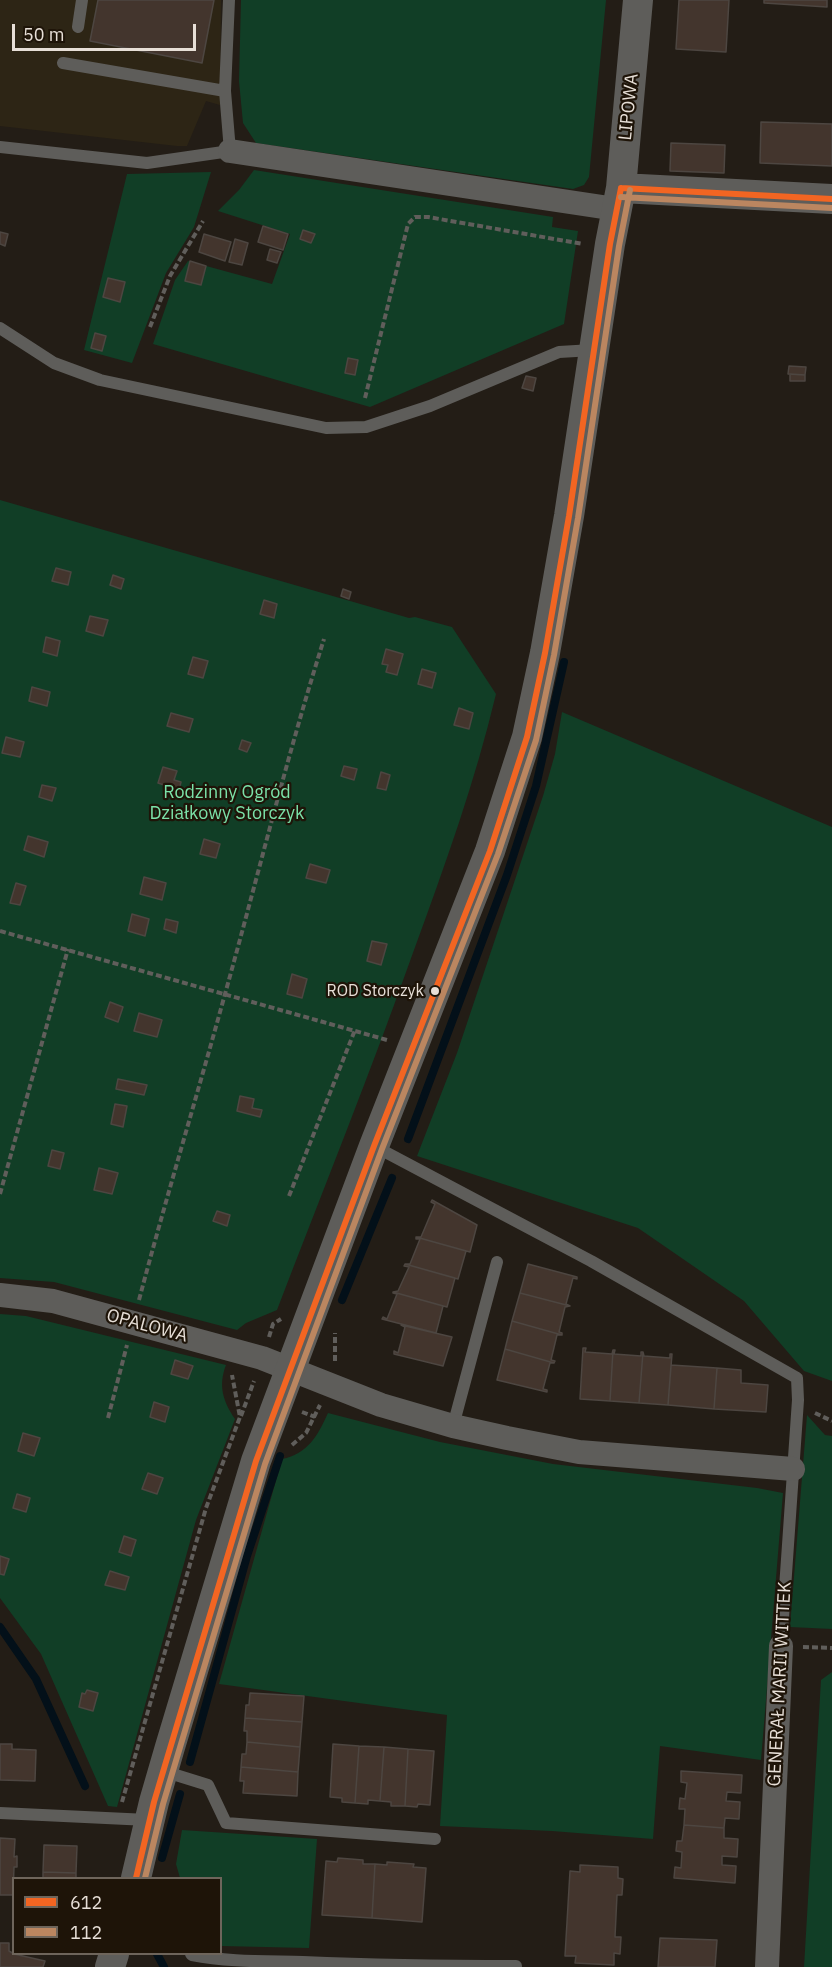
<!DOCTYPE html>
<meta charset="utf-8">
<style>
body{margin:0}
#map{position:relative;width:832px;height:1967px;overflow:hidden;background:#231d16;font-family:"IBM Plex Sans",sans-serif}
canvas{display:block}
.legend{position:absolute;left:12px;top:1877px;width:210px;height:78px;box-sizing:border-box;background:#1e1408;border:2px solid #6e655b;margin:0;padding:8px 10px;list-style:none;font-size:18px;color:#e7dfd7}
.legend li{display:flex;align-items:center;gap:12px;height:30px}
.legend b{width:30px;border:2px solid #6e655b}
.scale{position:absolute;left:12px;top:24px;width:184px;height:27px;box-sizing:border-box;border:3px solid #e7dfd7;border-top:0;padding-left:8px;font-size:18px;line-height:21px;white-space:nowrap;color:#e7dfd7;-webkit-text-stroke:4px #1e1408;paint-order:stroke}
</style>
<div id="map">
<canvas width="832" height="1967"></canvas>
<ul class="legend">
<li><b style="height:8px;background:#f26522"></b>612</li>
<li><b style="height:8px;background:#bb8660"></b>112</li>
</ul>
<div class="scale">50 m</div>
</div>
<script>
const context = document.querySelector('canvas').getContext('2d');
context.lineJoin = 'round';
function fillPath(path, color) {
  context.fillStyle = color;
  context.fill(path, 'evenodd');
}
function trace(path, color, width, dash) {
  context.strokeStyle = color;
  context.lineWidth = width;
  context.lineCap = dash ? 'butt' : 'round';
  context.setLineDash(dash || []);
  context.stroke(path);
}
function write(font, color, halo, rows, align = 'center') {
  context.font = font + ' "IBM Plex Sans",sans-serif';
  context.lineWidth = 4.5;
  context.setLineDash([]);
  context.textBaseline = 'middle';
  context.strokeStyle = halo;
  context.fillStyle = color;
  for (const [text, x, y, turn = 0] of rows) {
    context.save();
    context.translate(x, y);
    context.rotate((+turn || 0) * Math.PI / 180);
    context.textAlign = isNaN(turn) ? turn : align;
    if (halo) context.strokeText(text, 0, 0);
    context.fillText(text, 0, 0);
    context.restore();
  }
}
fillPath(new Path2D(`
 M0 0H221L220 105 206 101 187 146H177L0 126Z`), '#2d2515');
fillPath(new Path2D(`
 M241 0H606L589 177 584 185 573 189 256 143 243 123 239 81Z
 M254 170 553 217 552 227 578 231 564 324 370 407 153 344 175 280 188 261 272 284 290 234 218 211 239 190Z
 M211 172 194 227 166 273 132 363 84 350 127 174Z
 M0 500 409 618 415 617 452 627 496 694C475 782 445 865 414 950 371 1071 323 1190 277 1310L246 1323 237 1330 54 1282 0 1278Z
 M562 712 832 827V1381L804 1371 744 1301 638 1228 417 1156 457 1053 543 796 555 754Z
 M0 1314 26 1316 226 1365C218 1386 223 1401 235 1419L196 1520 117 1807 108 1806 41 1654 0 1598Z
 M328 1413 440 1442 553 1464 757 1488 783 1493 761 1760 660 1746 653 1839 552 1831 440 1826 447 1715 219 1684 282 1459C308 1454 318 1435 328 1413Z
 M807 1415 825 1435 832 1436V1629L790 1627Z
 M832 1672V1967H804L821 1680Z
 M182 1830 317 1839 309 1948 221 1946 220 1878H180L176 1864Z`), '#113e26');
trace(new Path2D(`
 M408 1139 507 875 536 786 564 662
 M342 1300 392 1178
 M0 1627 36 1679 85 1786
 M190 1762 247 1556 280 1456
 M162 1858 180 1794
 M157 1954 164 1967`), '#031019', 8);
const building = new Path2D(`
 M98 0H214L202 63 90 41Z
 M679 0H729L726 52 676 49Z
 M764 0H827V7L764 3Z
 M761 122 832 124V166L760 163Z
 M671 143 725 145 724 173 670 171Z
 M263 226 288 234 283 250 258 242Z
 M303 230 315 234 311 243 300 239Z
 M0 232 8 234 5 246 0 244Z
 M204 234 231 242 225 261 199 252Z
 M235 239 248 243 242 265 229 262Z
 M270 249 281 252 277 263 267 260Z
 M190 261 206 266 201 285 185 281Z
 M108 278 125 282 120 302 103 297Z
 M95 333 106 336 102 351 91 348Z
 M348 358 358 360 355 375 345 373Z
 M789 366 806 367 805 375 788 374Z
 M790 374 805 375V381H790Z
 M526 376 536 378 533 391 522 388Z
 M56 568 71 572 68 585 52 581Z
 M113 575 124 579 121 589 110 585Z
 M343 589 351 592 349 599 341 596Z
 M264 600 277 604 274 618 260 614Z
 M90 616 108 620 103 636 86 631Z
 M46 637 60 641 57 656 43 652Z
 M386 649 403 654 397 675 386 672 388 665 382 664Z
 M193 657 208 661 203 678 188 674Z
 M422 669 436 673 432 688 418 684Z
 M32 687 50 692 47 706 29 701Z
 M459 708 473 713 469 729 454 725Z
 M171 713 193 719 189 732 167 726Z
 M6 737 24 742 20 757 2 753Z
 M242 740 251 743 247 752 239 749Z
 M344 766 357 769 354 780 341 776Z
 M163 767 177 771 174 780 181 782 179 790 158 783Z
 M381 772 390 775 386 790 377 788Z
 M42 785 56 788 52 801 39 797Z
 M28 836 48 842 44 857 24 850Z
 M204 839 220 844 216 858 200 854Z
 M310 864 330 870 326 883 306 878Z
 M144 877 166 883 162 900 140 894Z
 M16 883 26 886 20 905 10 903Z
 M132 914 149 919 145 936 128 931Z
 M166 919 178 922 176 933 164 929Z
 M372 941 387 944 381 965 367 961Z
 M292 974 307 979 302 998 287 994Z
 M110 1002 123 1007 118 1022 105 1017Z
 M139 1013 162 1020 157 1037 134 1031Z
 M118 1079 147 1085 144 1095 116 1089Z
 M240 1096 254 1099 252 1108 262 1110 260 1117 237 1111Z
 M115 1104 127 1106 123 1127 111 1124Z
 M52 1150 64 1153 60 1169 48 1166Z
 M99 1168 118 1173 112 1194 94 1190Z
 M432 1200 477 1225 470 1252 416 1237H421L435 1204 431 1202Z
 M217 1211 230 1215 227 1226 213 1221Z
 M416 1237 466 1251 458 1279 405 1264H410L420 1239H416Z
 M405 1264 455 1278 447 1307 393 1292 398 1291 409 1267 404 1266Z
 M528 1264 577 1277V1279L573 1278 566 1304 570 1306 520 1293Z
 M393 1292 443 1306 436 1333 382 1319 383 1317 387 1319 397 1294 393 1293Z
 M520 1293 570 1306 565 1307 559 1332 562 1333V1335L512 1321Z
 M512 1321 562 1335H557L551 1360 555 1361 554 1363 505 1349Z
 M401 1325 452 1337 443 1366 394 1354V1351L398 1353 405 1327Z
 M583 1348H586L585 1352 612 1354 613 1350 610 1401 580 1399Z
 M505 1349 554 1363H550L543 1389 547 1390V1392L497 1380Z
 M613 1350H615L614 1354 641 1356V1352H643L639 1403 610 1401Z
 M643 1352 644 1356 670 1358V1354H672L668 1405 639 1403Z
 M175 1360 193 1366 188 1379 171 1374Z
 M671 1365 717 1368 714 1409 668 1405Z
 M717 1368 741 1370V1383L768 1385 766 1412 714 1409Z
 M154 1402 169 1407 165 1422 150 1417Z
 M23 1433 40 1438 34 1456 18 1451Z
 M148 1473 163 1478 157 1494 142 1489Z
 M17 1494 30 1498 26 1512 13 1508Z
 M124 1536 136 1540 131 1556 119 1552Z
 M0 1556 9 1559 4 1575 0 1574Z
 M110 1571 129 1577 125 1590 105 1585Z
 M87 1690 98 1693 93 1711 79 1707 82 1693 85 1694Z
 M250 1693 304 1696 302 1722 245 1718 246 1705H249Z
 M245 1718 302 1722 300 1747 247 1742V1731H244Z
 M247 1742 300 1747 298 1772 241 1767 242 1754H246Z
 M0 1744H12V1749L36 1750 35 1781 0 1780Z
 M333 1744 359 1746 355 1803 342 1802V1798L330 1797Z
 M359 1746 384 1747 380 1801 368 1800V1804L355 1803Z
 M384 1747 408 1749 405 1806H391V1802L380 1801Z
 M408 1749 434 1751 430 1805 418 1804 417 1807 405 1806Z
 M241 1767 298 1772 297 1796 243 1793 244 1781H240Z
 M681 1771 742 1775 741 1793 727 1792 726 1801 740 1802 739 1819 725 1818 724 1828 684 1825 685 1809H679L680 1798 685 1799 687 1783 681 1782Z
 M684 1825 724 1828V1838L738 1839 737 1857 722 1856V1865L736 1866 735 1883 674 1878 675 1867 681 1868 682 1852 676 1851 677 1841H682Z
 M0 1838 15 1839 14 1857 17 1856V1867H14L13 1895H0Z
 M44 1845 77 1846 76 1873 43 1872Z
 M338 1858 363 1860V1864H375L372 1918 322 1915 326 1861 337 1862Z
 M387 1862 414 1864 413 1867 426 1868 422 1922 372 1918 375 1864 387 1865Z
 M580 1865 618 1867V1878L623 1879 622 1895H617L615 1937H621L620 1954 614 1953V1965L575 1963 576 1956H565L570 1871 580 1872Z
 M43 1872 76 1873V1878H43Z
 M660 1938 717 1940 715 1967H658Z
 M0 1943H9V1951L14 1954 45 1961 43 1967H0Z`);
fillPath(building, '#43352d');
trace(building, '#4d4641', 1.5);
trace(new Path2D(`
 M150 327 170 276 203 221
 M365 398 408 224 415 217H428L583 244
 M0 931 387 1040
 M0 1194 68 949
 M289 1196 355 1030
 M139 1300C166 1198 197 1096 225 994 258 876 287 756 324 639
 M269 1337 273 1324 281 1319
 M335 1361V1333
 M302 1412 315 1417
 M815 1413 832 1421
 M241 1416 254 1381
 M108 1418 127 1345
 M292 1445 306 1433 320 1405
 M803 1647 832 1648
 M122 1802 206 1508 240 1417 232 1375`), '#605e5b', 4, [6, 3]);
trace(new Path2D(`
 M78 27 82 0
 M63 63 225 91
 M0 147 147 163 230 151 225 91 229 0
 M0 328 54 363 100 380 326 428 366 427 430 406 559 352 593 350
 M374 1146 591 1261 797 1378 798 1400 781 1646
 M453 1426 497 1262
 M163 1771 208 1785 226 1823 435 1839
 M0 1813 148 1820
 M191 1954 192 1955C228 1962 266 1961 303 1962 374 1965 445 1966 516 1966`), '#5e5d5a', 12);
trace(new Path2D(`
 M230 151 616 209
 M0 1295 53 1301 262 1358 381 1405 453 1426 507 1438 579 1452 793 1469
 M767 1967 781 1646`), '#5e5d5a', 24);
trace(new Path2D(`
 M621 188 832 199
 M136 1878 154 1802 170 1747 256 1461 374 1146 490 851 527 737 545 653 569 516 610 244 621 188 638 0
 M110 1967 114 1954`), '#5e5d5a', 30);
trace(new Path2D(`
 M621 188 832 199
 M136 1878 154 1802 256 1461 374 1146 490 851 527 737 545 653 569 516 610 244 621 188`), '#f26522', 6);
trace(new Path2D(`
 M621 197 832 208
 M145 1878 163 1804 265 1464 382 1149 498 854 536 740 554 655 578 518 619 246 630 190`), '#bb8660', 6);
for (const [x, y, r, color] of [
 [435,991,5,"#e7dfd7"]
]) {
  const dot = new Path2D();
  dot.arc(x, y, r, 0, 2 * Math.PI);
  context.fillStyle = color;
  context.fill(dot);
  trace(dot, '#1e1408', 2);
}
write('16px', '#e7dfd7', '#1e1408', [
 ["ROD Storczyk",424,991]
], 'right');
write('18px', '#e7dfd7', '#1e1408', [
 ["LIPOWA",629,107,-84],
 ["OPALOWA",147,1326,15],
 ["GENERAŁ MARII WITTEK",780,1684,-87]
]);
write('18px', '#7be1a8', '#1e1408', [
 ["Rodzinny Ogród",227,793],
 ["Działkowy Storczyk",227,814]
]);
</script>
